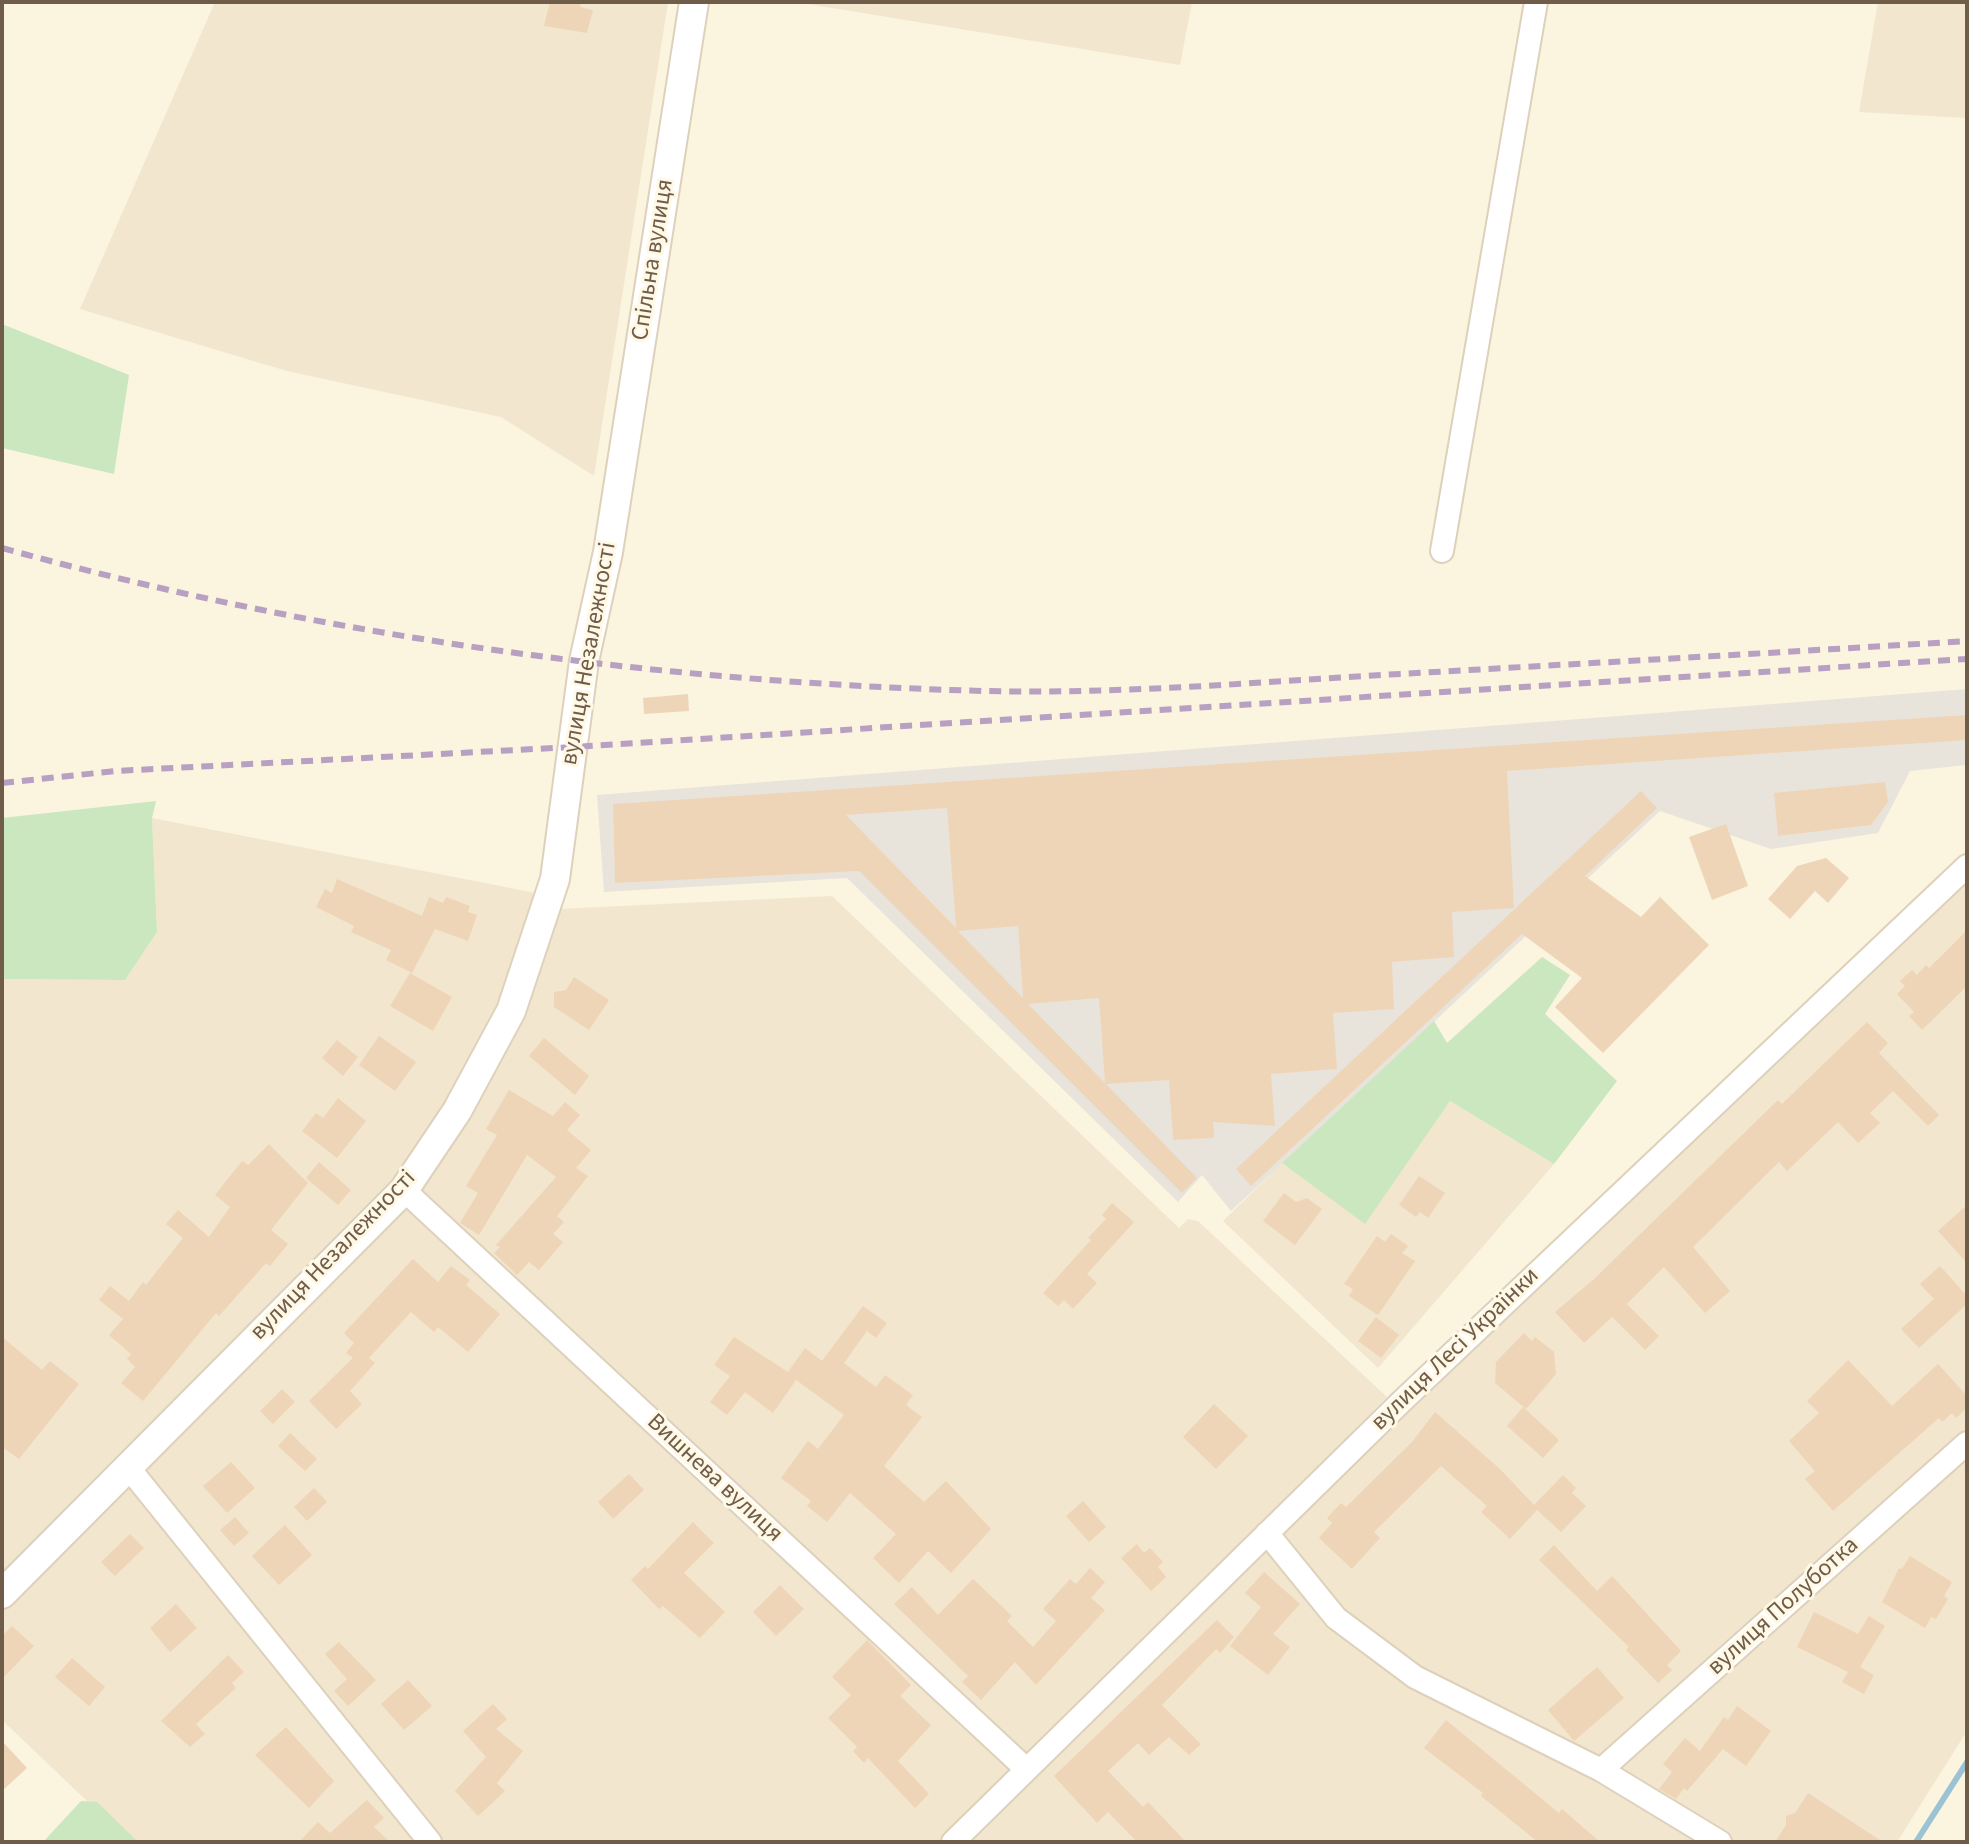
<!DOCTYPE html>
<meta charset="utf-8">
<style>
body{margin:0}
#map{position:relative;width:1969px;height:1844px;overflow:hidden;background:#fbf4df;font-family:"Source Sans 3",sans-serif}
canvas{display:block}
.frame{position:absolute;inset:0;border:4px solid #6f5c49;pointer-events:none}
</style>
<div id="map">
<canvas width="1969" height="1844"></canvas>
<div class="frame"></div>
</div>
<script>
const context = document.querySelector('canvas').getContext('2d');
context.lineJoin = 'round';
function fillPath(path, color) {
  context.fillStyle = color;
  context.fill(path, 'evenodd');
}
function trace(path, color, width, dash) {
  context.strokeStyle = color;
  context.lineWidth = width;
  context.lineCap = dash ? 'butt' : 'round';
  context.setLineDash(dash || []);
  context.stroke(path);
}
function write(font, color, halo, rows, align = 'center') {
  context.font = font + ' "Source Sans 3",sans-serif';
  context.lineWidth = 6;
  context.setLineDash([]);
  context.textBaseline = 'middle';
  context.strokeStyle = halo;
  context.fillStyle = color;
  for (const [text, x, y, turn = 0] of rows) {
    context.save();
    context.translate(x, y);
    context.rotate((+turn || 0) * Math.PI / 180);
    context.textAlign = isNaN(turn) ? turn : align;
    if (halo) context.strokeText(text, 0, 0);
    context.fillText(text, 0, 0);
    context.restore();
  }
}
fillPath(new Path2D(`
 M215 2H668L594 476 501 417 287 371 80 309Z
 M796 2H1192L1180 65Z
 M1878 2H1967V118L1859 112Z
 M152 818 536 893 519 964 475 1068 406 1178 157 1426 2 1574V979L125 980 157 932Z
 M1967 879V1731L1897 1842H967L1503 1316Z
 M832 896 1179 1228 1188 1219 1198 1221 1387 1397 1029 1757 419 1192 559 909Z
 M1450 1101 1554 1164 1378 1368 1223 1221 1282 1163 1365 1223Z
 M405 1204 1012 1767 941 1842H439L140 1467Z
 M129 1478 419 1842H130L2 1720V1612Z`), '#f2e6ce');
fillPath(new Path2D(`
 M1967 689V765L1910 771 1878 833 1771 849 1660 811 1231 1211 1202 1175 1178 1202 847 878 604 892 597 795Z`), '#e9e4db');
fillPath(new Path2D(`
 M2 324 129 375 114 474 2 448Z
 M156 801 152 818 157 932 125 980 2 979V818Z
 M1542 957 1570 975 1545 1014 1617 1081 1554 1164 1450 1101 1365 1224 1282 1163 1434 1021 1447 1043Z
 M81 1801 97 1802 138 1842H43Z`), '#cae7bf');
trace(new Path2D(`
 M1916 1842 1967 1762`), '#9cc3d4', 6);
fillPath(new Path2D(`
 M550 2H581L580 7 593 10 587 33 544 26Z
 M688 694 689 711 644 714 643 698Z
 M1967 715V740L1507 771 1514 908 1452 912 1454 957 1392 962 1394 1009 1333 1013 1337 1069 1271 1074 1275 1126 1213 1122 1214 1138 1173 1140 1169 1080 1106 1084 1197 1178 1182 1193 859 871 615 883 613 804ZM947 808 956 928 846 815ZM1018 926 1023 998 958 931ZM1099 998 1105 1083 1028 1004Z
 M1885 782 1888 802 1871 825 1778 836 1774 793Z
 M1641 791 1657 808 1585 876 1641 917 1660 897 1709 945 1603 1053 1555 1007 1582 978 1522 934 1251 1186 1236 1169Z
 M1726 824 1748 886 1712 900 1689 837Z
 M1826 858 1849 878 1828 903 1815 891 1790 919 1768 899 1797 866Z
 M337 879 422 916 429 897 443 903 446 897 470 906 468 912 477 915 468 941 435 929 412 973 386 960 391 950 351 932 354 926 316 907 325 889 332 893Z
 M1967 930V986L1922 1030 1909 1016 1914 1012 1897 994 1905 986 1900 981 1912 970 1917 975 1926 965 1929 968Z
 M410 973 452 997 433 1031 390 1006Z
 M574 977 609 1000 589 1030 554 1007V992L566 990Z
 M1867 1022 1888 1043 1879 1053 1939 1115 1928 1126 1893 1091 1870 1113 1880 1123 1858 1143 1838 1122 1787 1171 1779 1162 1693 1247 1730 1291 1705 1313 1664 1267 1627 1304 1659 1336 1645 1350 1612 1317 1584 1343 1555 1312 1593 1280 1778 1100 1782 1104Z
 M379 1036 416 1062 395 1091 359 1065Z
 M544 1038 589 1076 575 1095 529 1056Z
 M337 1040 358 1057 343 1076 322 1058Z
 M509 1090 553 1116 565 1102 580 1115 567 1130 591 1150 576 1168 588 1176 557 1216 564 1222 553 1234 563 1242 539 1270 529 1262 517 1275 494 1253 500 1247 496 1245 556 1177 527 1155 479 1235 460 1223 478 1193 466 1186 497 1135 486 1129Z
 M338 1098 366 1121 337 1158 302 1131 316 1113 323 1118Z
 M269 1144 308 1183 271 1230 288 1244 270 1266 266 1263 219 1316 216 1313 143 1401 121 1383 135 1367 127 1359 131 1354 109 1335 123 1319 99 1300 110 1286 129 1301 143 1282 146 1285 183 1238 166 1224 178 1210 209 1237 230 1207 215 1195 242 1161 248 1165Z
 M319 1162 351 1190 338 1205 306 1178Z
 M1419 1176 1445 1193 1428 1218 1420 1212 1416 1217 1399 1205Z
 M1284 1193 1296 1202 1307 1198 1322 1209 1295 1245 1263 1221Z
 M1112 1203 1134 1222 1087 1274 1097 1283 1073 1309 1064 1300 1058 1306 1043 1293 1091 1240 1088 1238 1106 1219 1102 1215Z
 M1967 1205V1263L1938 1231Z
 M1391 1234 1408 1246 1402 1253 1415 1261 1378 1315 1349 1296 1353 1289 1344 1284 1377 1236 1385 1242Z
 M413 1259 438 1282 451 1266 470 1280 466 1285 500 1314 468 1352 438 1327 434 1332 411 1312 369 1358 375 1363 350 1391 362 1404 336 1429 309 1401 353 1358 346 1353 354 1343 344 1333Z
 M1940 1266 1967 1296V1304L1919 1348 1901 1329 1934 1299 1920 1284Z
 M863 1306 887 1323 876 1338 867 1331 844 1363 876 1387 885 1375 913 1395 906 1405 922 1417 884 1466 924 1502 946 1481 991 1529 951 1573 928 1551 899 1583 873 1558 896 1534 850 1493 827 1522 807 1506 811 1501 781 1478 808 1441 818 1449 844 1415 796 1380 773 1413 745 1392 727 1415 710 1402 730 1376 714 1365 734 1337 788 1372 805 1348 822 1361Z
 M1376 1317 1399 1335 1381 1358 1358 1341Z
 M1524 1333 1532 1341 1535 1337 1554 1352 1556 1374 1526 1409 1495 1383 1496 1362Z
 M2 1337 42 1370 50 1361 79 1384 19 1459 2 1447Z
 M1848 1360 1892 1406 1938 1364 1967 1396V1408L1956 1418 1952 1413 1942 1422 1939 1418 1833 1511 1805 1479 1815 1471 1789 1441 1819 1413 1807 1401Z
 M282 1389 295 1402 273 1424 260 1411Z
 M1214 1404 1248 1436 1216 1469 1183 1437Z
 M1523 1407 1559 1440 1543 1458 1507 1426Z
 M1435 1412 1500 1469 1534 1505 1563 1475 1576 1488 1572 1493 1586 1506 1561 1532 1537 1510 1510 1539 1481 1512 1487 1506 1441 1466 1374 1532 1380 1538 1352 1569 1319 1538 1332 1523 1327 1518 1341 1503 1346 1507 1412 1442Z
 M290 1433 317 1459 305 1471 278 1446Z
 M231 1462 255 1488 227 1513 203 1486Z
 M629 1474 644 1490 613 1519 598 1502Z
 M314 1488 327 1502 307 1521 294 1507Z
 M1083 1501 1106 1527 1089 1542 1066 1516Z
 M235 1517 249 1533 234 1546 220 1530Z
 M693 1522 714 1543 684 1573 725 1612 700 1638 663 1606 659 1609 631 1580 645 1566 648 1569Z
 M285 1525 312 1555 279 1585 252 1556Z
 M130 1534 144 1548 115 1576 101 1562Z
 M1137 1544 1144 1553 1150 1548 1163 1562 1158 1567 1166 1577 1151 1591 1121 1558Z
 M1554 1545 1597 1591 1612 1576 1681 1651 1667 1665 1672 1670 1658 1683 1626 1650 1629 1647 1539 1560Z
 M1910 1556 1952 1582 1944 1596 1948 1599 1936 1619 1931 1617 1925 1628 1882 1602 1899 1568 1902 1569Z
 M1090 1568 1105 1582 1091 1598 1105 1610 1036 1685 1015 1662 981 1700 962 1682 968 1676 894 1604 912 1587 938 1615 973 1579 1012 1616 1007 1621 1033 1647 1056 1621 1043 1609 1070 1579 1076 1584Z
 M1264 1572 1300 1604 1273 1634 1290 1647 1268 1675 1230 1646 1261 1607 1245 1593Z
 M780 1585 804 1609 776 1636 753 1612Z
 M176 1604 197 1628 170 1652 150 1628Z
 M1814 1612 1858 1634 1869 1616 1885 1626 1860 1667 1874 1675 1864 1694 1842 1682 1848 1672 1797 1647Z
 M1217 1620 1234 1637 1220 1653 1216 1649 1162 1705 1201 1744 1189 1755 1169 1737 1149 1755 1138 1743 1108 1771 1143 1807 1148 1802 1186 1842H1137L1108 1812 1097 1823 1054 1776Z
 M12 1626 34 1646 2 1679V1636Z
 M867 1640 911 1685 900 1696 931 1725 898 1761 929 1794 915 1808 868 1758 864 1763 853 1751 857 1747 828 1718 851 1695 832 1677Z
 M339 1642 376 1680 348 1706 334 1691 347 1679 325 1654Z
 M228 1655 244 1672 232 1683 236 1688 196 1724 205 1734 190 1747 161 1721Z
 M72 1658 105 1687 89 1706 55 1677Z
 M1597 1667 1624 1698 1574 1741 1548 1710Z
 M408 1680 432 1706 404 1730 381 1704Z
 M493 1704 507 1719 496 1729 523 1751 497 1783 505 1791 478 1816 455 1791 486 1757 463 1731Z
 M1737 1706 1771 1731 1746 1766 1723 1749 1687 1791 1684 1788 1676 1799 1659 1789 1672 1772 1663 1764 1685 1738 1700 1751 1724 1717 1728 1720Z
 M1446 1720 1559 1813 1562 1809 1600 1842H1538L1481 1796 1483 1793 1424 1748Z
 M286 1727 334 1781 309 1808 255 1755Z
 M2 1741 27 1768 2 1791Z
 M1808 1793 1883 1842H1775L1786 1825V1816L1795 1813Z
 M367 1800 384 1818 374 1827 390 1842H299L318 1822 330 1833Z`), '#efd5b8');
const minor = new Path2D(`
 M1442 551 1536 2
 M404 1190 1025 1768
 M128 1467 430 1842
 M1267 1533 1336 1618 1415 1677 1601 1770 1720 1842
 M1601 1770 1967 1443
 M953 1842 1401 1402 1967 866`);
const tertiary = new Path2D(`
 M2 1594 404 1190 457 1111 511 1011 555 879 584 661 608 552 694 2`);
trace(minor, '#ded1bc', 26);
trace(tertiary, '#ded1bc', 32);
trace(minor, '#fff', 22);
trace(tertiary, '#fff', 28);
trace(new Path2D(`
 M2 548C321 636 653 682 984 691 1116 694 1249 683 1381 675 1576 664 1772 653 1967 641
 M2 783 116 771 573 747 1967 659`), '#b7a0c2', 6, [12, 8]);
write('24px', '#6f5c49', '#fef8e5', [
 ["Спільна вулиця",654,260,-81],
 ["вулиця Незалежності",590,654,-80],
 ["вулиця Незалежності",334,1256,-46],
 ["вулиця Лесі Українки",1456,1350,-44],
 ["Вишнева вулиця",714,1479,43],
 ["вулиця Полуботка",1784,1607,-42]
]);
</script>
